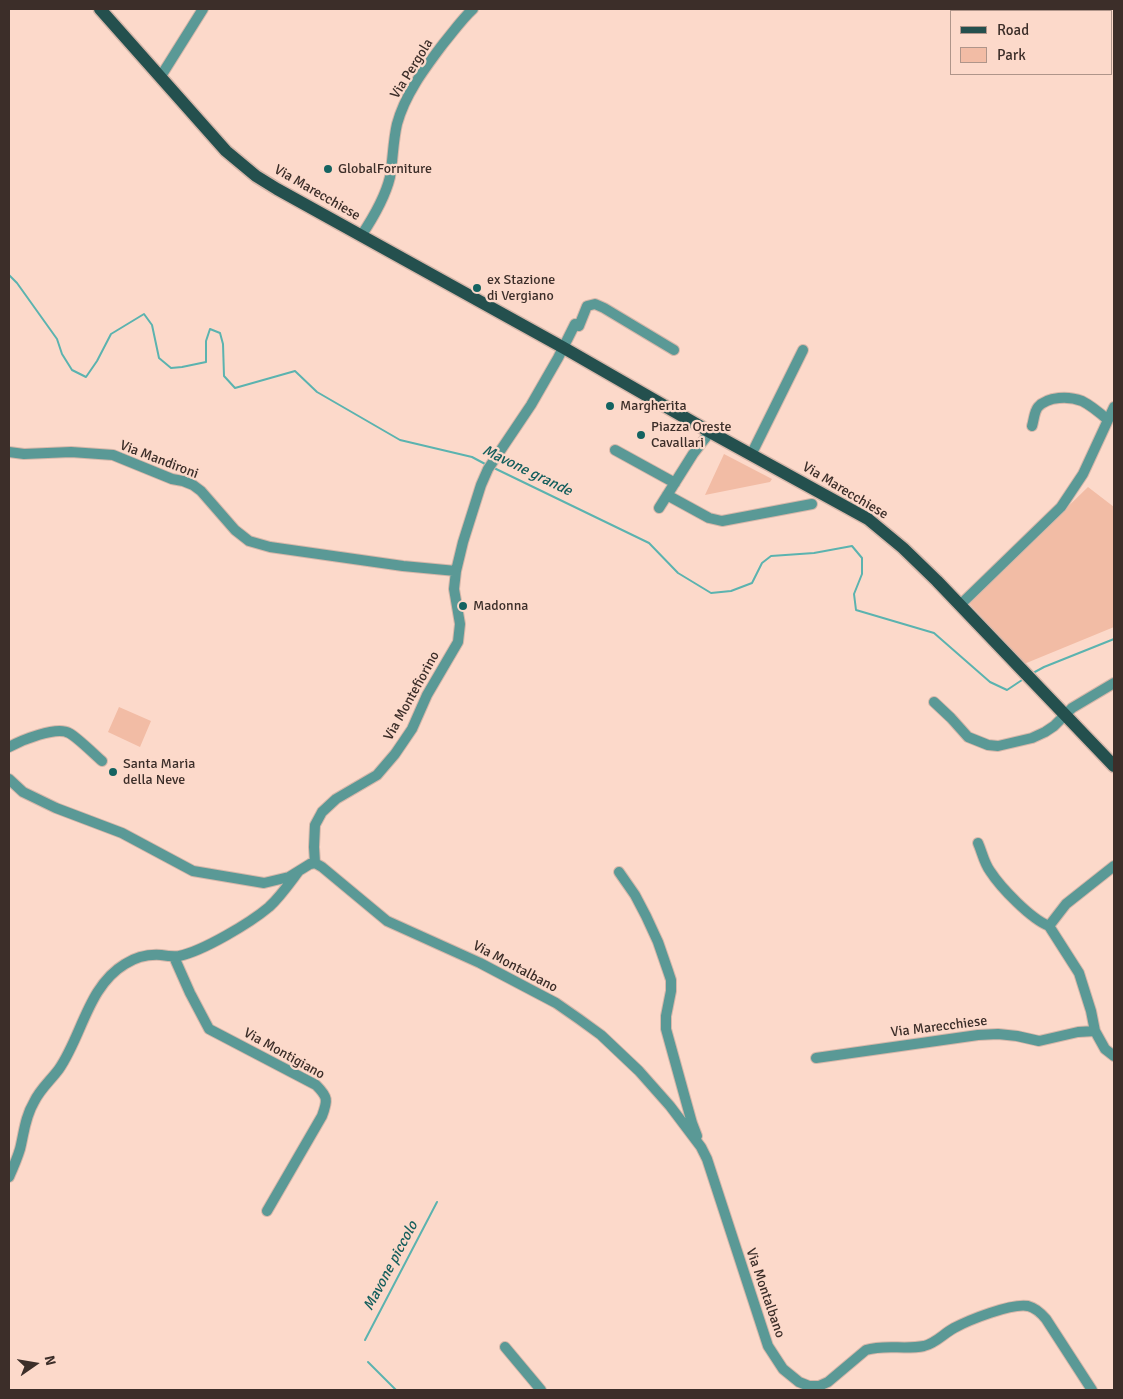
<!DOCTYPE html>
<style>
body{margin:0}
#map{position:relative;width:1123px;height:1399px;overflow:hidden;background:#fcd9ca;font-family:Signika,sans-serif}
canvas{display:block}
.frame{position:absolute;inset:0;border:10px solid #3c2e29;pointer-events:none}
.legend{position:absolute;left:950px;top:10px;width:162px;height:65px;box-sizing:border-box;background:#fcd9ca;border:1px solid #af958a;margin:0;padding:6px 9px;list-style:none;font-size:15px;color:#3c2e29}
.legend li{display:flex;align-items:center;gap:10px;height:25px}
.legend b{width:25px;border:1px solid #af958a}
.north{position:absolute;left:10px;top:1339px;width:50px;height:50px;-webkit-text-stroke:4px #fcd9ca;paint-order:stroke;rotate:77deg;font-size:14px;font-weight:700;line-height:20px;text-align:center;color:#3c2e29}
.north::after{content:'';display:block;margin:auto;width:18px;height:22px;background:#3c2e29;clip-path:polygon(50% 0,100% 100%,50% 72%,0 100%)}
</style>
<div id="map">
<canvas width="1123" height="1399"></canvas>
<div class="frame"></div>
<ul class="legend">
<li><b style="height:6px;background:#24504e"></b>Road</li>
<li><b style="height:14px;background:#f2bca5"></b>Park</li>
</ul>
<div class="north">N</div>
</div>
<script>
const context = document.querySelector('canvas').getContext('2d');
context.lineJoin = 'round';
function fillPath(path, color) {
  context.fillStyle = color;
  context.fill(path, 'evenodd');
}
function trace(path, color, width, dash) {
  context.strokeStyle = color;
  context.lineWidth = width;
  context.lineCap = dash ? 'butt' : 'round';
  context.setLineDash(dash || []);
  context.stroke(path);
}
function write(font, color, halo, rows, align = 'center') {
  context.font = font + ' Signika,sans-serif';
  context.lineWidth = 4.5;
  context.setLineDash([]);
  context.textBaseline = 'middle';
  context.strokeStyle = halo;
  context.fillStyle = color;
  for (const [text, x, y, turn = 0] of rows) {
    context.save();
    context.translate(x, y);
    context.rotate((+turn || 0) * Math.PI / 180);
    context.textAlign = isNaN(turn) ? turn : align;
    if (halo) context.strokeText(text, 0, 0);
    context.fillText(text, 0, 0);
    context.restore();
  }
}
fillPath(new Path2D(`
 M724 454 772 479 770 482 705 495Z
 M1088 487 1114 507V627L1024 664 969 603Z
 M119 707 151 721 140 747 108 732Z`), '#f2bca5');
trace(new Path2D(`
 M9 275 17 283 57 339 62 354 72 370 86 377 97 361 111 334 144 314 152 325 159 358 171 368 182 367 206 362V341L210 329 220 333 223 344 224 376 235 388 295 371 317 392 400 440 472 457 487 465
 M494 468 649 543 678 573 711 593 731 591 752 583 762 563 771 556 814 553 852 546 862 558V574L854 594 856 610 934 633 990 682 1007 690 1025 678
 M1033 673 1044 667 1114 639
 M365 1340 437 1202
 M368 1362 396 1390`), '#5bb3af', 2);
const minor = new Path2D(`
 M161 76 203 9
 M361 236C373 218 385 198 390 177 393 159 393 141 397 124 405 94 425 68 443 44 453 32 462 19 473 9
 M1032 426C1034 420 1034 412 1038 407 1048 396 1069 396 1082 401 1092 406 1100 413 1108 420
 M615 450 675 483
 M9 452 24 454 71 452 113 455 172 479 183 481 193 485 201 491 235 530 249 541 270 547 403 566 456 571
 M751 455 803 350
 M667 495 709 518 722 521 812 504
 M659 508 693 454 710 432
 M960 605 1061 507 1083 474 1114 407
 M934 702 951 718 968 737 988 745 998 746 1032 738 1045 732 1054 726 1072 708 1114 683
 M9 747C22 740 56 726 69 733 77 737 95 755 102 761
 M9 779 23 792 56 808 122 833 193 871 264 883 289 877 310 864 315 863
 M978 843C982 852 984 863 990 871 1001 888 1031 919 1049 926
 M315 863 322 867 387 921 480 963 556 1003 579 1019 601 1035 639 1071 670 1106 701 1147 707 1159 768 1346 783 1369 799 1382 809 1386H819L828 1382 866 1350C885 1344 904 1350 924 1346 936 1343 943 1334 954 1328 969 1320 1011 1303 1028 1306 1036 1308 1041 1313 1046 1319L1092 1390
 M315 863 314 847 315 825 322 812 336 799 377 775 395 754 412 729 427 695 458 642 460 624 454 589 456 571 463 542 481 485 488 469 531 405 558 358 575 324 579 326 587 306 595 304 604 308 674 350
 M1114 866 1066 904 1049 926 1079 973 1091 1011 1095 1031 1105 1049 1114 1056
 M619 872 635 895 646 916 658 942 668 971 671 980V991L666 1016V1029L692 1123 697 1136
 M174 957 190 993 209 1029 316 1085C328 1097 328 1100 322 1116L267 1211
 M816 1058 978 1035 998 1034 1017 1036 1039 1041 1078 1032 1095 1031
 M9 1177C13 1168 17 1159 20 1149 24 1133 25 1117 34 1102 40 1089 51 1080 59 1069 82 1036 88 986 125 964 136 957 147 954 161 955 167 956 173 957 179 956 203 951 250 923 269 907 280 897 289 884 298 872
 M505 1347 541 1390`);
const major = new Path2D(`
 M100 9 226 151 256 176 277 189 564 348 710 432 868 519 903 548 937 581 1114 766`);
trace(minor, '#d6b7aa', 12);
trace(major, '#d6b7aa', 15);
trace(minor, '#5a9996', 10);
trace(major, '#24504e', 12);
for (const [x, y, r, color] of [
 [328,169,5,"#146361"],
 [477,288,5,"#146361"],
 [610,406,5,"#146361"],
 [641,435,5,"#146361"],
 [463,606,5,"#146361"],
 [113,772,5,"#146361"]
]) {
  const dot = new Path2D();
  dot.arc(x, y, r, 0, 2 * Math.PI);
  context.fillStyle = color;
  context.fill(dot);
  trace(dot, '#fcd9ca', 2);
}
write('14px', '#3c2e29', '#fcd9ca', [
 ["Via Pergola",412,69,-58],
 ["Via Marecchiese",317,193,30],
 ["Via Mandironi",159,460,21],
 ["Via Marecchiese",845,491,31],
 ["Via Montefiorino",412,696,-61],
 ["Via Montalbano",515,967,28],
 ["Via Marecchiese",939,1027,-7],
 ["Via Montigiano",284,1054,29],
 ["Via Montalbano",765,1293,71]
]);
write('14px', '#3c2e29', '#fcd9ca', [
 ["GlobalForniture",338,169],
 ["ex Stazione",487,280],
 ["di Vergiano",487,296],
 ["Margherita",620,406],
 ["Piazza Oreste",651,427],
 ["Cavallari",651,443],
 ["Madonna",473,606],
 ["Santa Maria",123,764],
 ["della Neve",123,780]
], 'left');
write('italic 15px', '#145e5c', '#fcd9ca', [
 ["Mavone grande",527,471,26],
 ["Mavone piccolo",391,1266,-62]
]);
</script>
